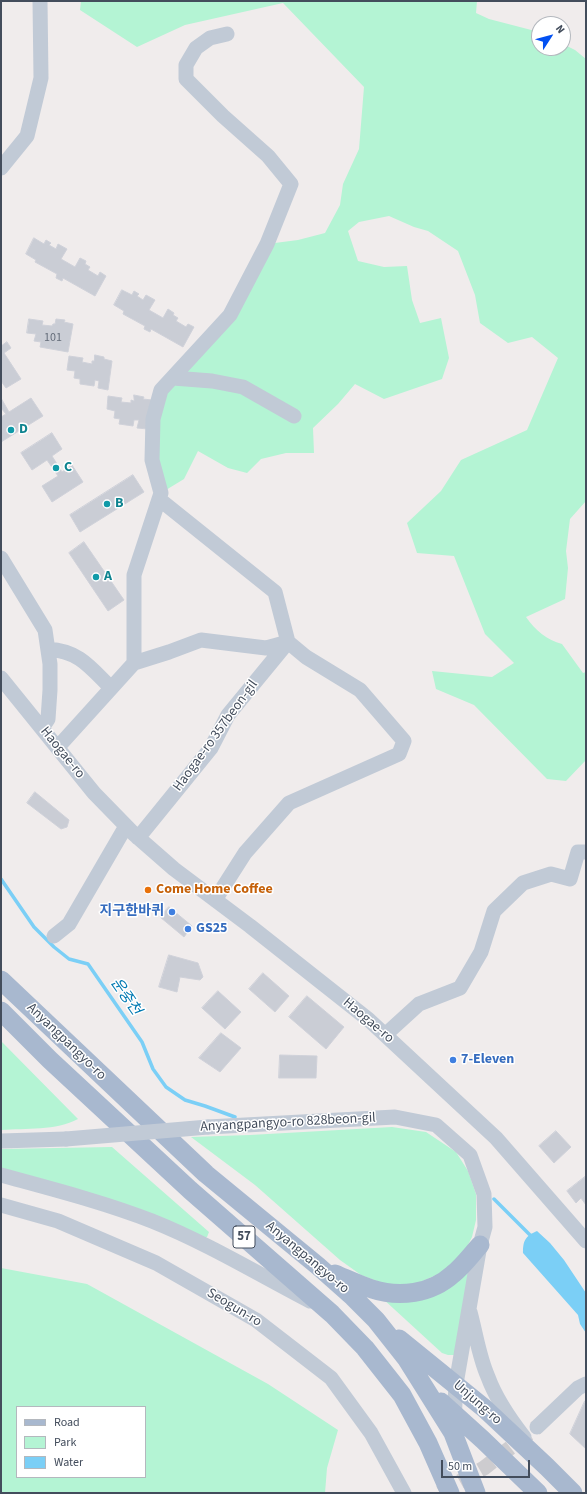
<!DOCTYPE html>
<meta charset="utf-8">
<style>
body{margin:0}
#map{position:relative;width:587px;height:1494px;overflow:hidden;background:#f0ecec;font-family:"Source Sans 3",sans-serif}
canvas{display:block}
.frame{position:absolute;inset:0;border:2px solid #434d5c;pointer-events:none}
.legend{position:absolute;left:16px;top:1406px;width:130px;height:72px;box-sizing:border-box;background:#fff;border:1px solid #b4b8be;margin:0;padding:5px 7px;list-style:none;font-size:12px;color:#434d5c}
.legend li{display:flex;align-items:center;gap:8px;height:20px}
.legend b{width:20px;border:1px solid #b4b8be}
.north{position:absolute;left:531px;top:16px;width:40px;height:40px;box-sizing:border-box;background:#fff;border:1px solid #b4b8be;border-radius:50%;rotate:54deg;font-size:11px;font-weight:700;line-height:16px;text-align:center;color:#434d5c}
.north::after{content:'';display:block;margin:auto;width:14px;height:18px;background:#0351f2;clip-path:polygon(50% 0,100% 100%,50% 72%,0 100%)}
.scale{position:absolute;left:441px;top:1460px;width:89px;height:18px;box-sizing:border-box;border:2px solid #434d5c;border-top:0;padding-left:5px;font-size:12px;line-height:14px;white-space:nowrap;color:#434d5c;-webkit-text-stroke:3px #fff;paint-order:stroke}
</style>
<div id="map">
<canvas width="587" height="1494"></canvas>
<div class="frame"></div>
<ul class="legend">
<li><b style="height:5px;background:#a8b8cf"></b>Road</li>
<li><b style="height:11px;background:#b4f4d4"></b>Park</li>
<li><b style="height:11px;background:#7bcff6"></b>Water</li>
</ul>
<div class="north">N</div>
<div class="scale">50 m</div>
</div>
<script>
const context = document.querySelector('canvas').getContext('2d');
context.lineJoin = 'round';
function fillPath(path, color) {
  context.fillStyle = color;
  context.fill(path, 'evenodd');
}
function trace(path, color, width, dash) {
  context.strokeStyle = color;
  context.lineWidth = width;
  context.lineCap = dash ? 'butt' : 'round';
  context.setLineDash(dash || []);
  context.stroke(path);
}
function write(font, color, halo, rows, align = 'center') {
  context.font = font + ' "Source Sans 3","Noto Sans KR",sans-serif';
  context.lineWidth = 3;
  context.setLineDash([]);
  context.textBaseline = 'middle';
  context.strokeStyle = halo;
  context.fillStyle = color;
  for (const [text, x, y, turn = 0] of rows) {
    context.save();
    context.translate(x, y);
    context.rotate((+turn || 0) * Math.PI / 180);
    context.textAlign = isNaN(turn) ? turn : align;
    if (halo) context.strokeText(text, 0, 0);
    context.fillText(text, 0, 0);
    context.restore();
  }
}
fillPath(new Path2D(`
 M81 1H477L476 13 489 19 539 32V48H563V44L575 50 586 59V501L570 519 566 551 568 568 565 599 526 617C535 630 547 640 562 644L583 673 586 672V760L566 781 547 779 474 705 436 689 432 671 492 677 514 663 485 634 454 556 417 553 407 523 441 491 461 460 527 430 558 358 532 337 508 343 480 323 475 295 458 251 428 231 414 227 389 216 359 222 348 231 358 261 384 267 407 266 412 300 420 323 441 318 449 358 442 379 384 399 355 384 338 404 313 428 314 453H286L261 459 247 473 228 468 198 451 184 479 161 493 152 460 161 390 230 315 267 244 298 240 325 233 340 205 343 184 359 149 364 87 283 3 185 25 137 47 80 10Z
 M1 1041 78 1119C56 1131 26 1128 1 1130Z
 M392 1127 426 1132 456 1152 468 1171 476 1194V1220L472 1237 463 1255 450 1269 409 1287 385 1284 361 1275 340 1260 255 1185 191 1137 250 1135Z
 M112 1147 209 1232 207 1237 201 1240 1 1168V1149Z
 M473 1265 454 1355H448L442 1353 382 1298Z
 M1 1268 87 1284 268 1384 338 1430 327 1468 325 1493H1ZM17 1407H145V1477H17Z`), '#b4f4d4');
fillPath(new Path2D(`
 M537 1231 550 1243 564 1260 586 1293V1333L580 1324 578 1315 523 1253C523 1241 525 1236 537 1231Z`), '#7bcff6');
trace(new Path2D(`
 M1 879 34 927 54 947 69 959 88 964 142 1042 153 1069 166 1087 185 1100 205 1106 235 1117
 M494 1199 532 1237`), '#7bcff6', 3.5);
const building = new Path2D(`
 M34 238 44 244 46 240 51 243 49 245 56 249 58 244 67 249 61 259 75 267 80 258 86 261 85 264 90 267 88 270 98 276 100 272 106 276 95 296 63 278 62 281 56 278 57 274 35 262 36 260 26 254Z
 M122 290 132 295 134 291 139 294 137 296 143 300 146 295 155 300 149 310 163 318 168 309 174 313 173 315 178 318 176 321 186 327 188 324 194 327 183 347 151 329 150 332 144 329 145 326 123 314 124 311 114 305Z
 M29 319 43 321 42 325 52 326 53 324H55L56 319 65 320 64 322 73 324 68 352 40 347 41 342 34 341 36 334 27 333Z
 M7 342 11 348 4 353 21 379 6 388 1 381V344L2 345Z
 M95 355 104 357V359L112 361 108 390 98 388 99 381 95 380 94 386 80 384V379L74 378 75 371 67 370 69 356 83 358 82 362 92 364V361H94Z
 M134 395 144 397 143 399 152 400 148 429 137 428 139 420H134L133 426 119 424 120 419 114 418 115 411 107 409 108 396 122 398 121 402 131 403V400L134 401Z
 M1 398 9 412 31 398 43 416 1 442V417L6 414 1 408Z
 M52 433 62 449 52 456 62 472 72 465 83 482 52 502 42 486 58 476 47 460 32 470 21 453Z
 M133 475 144 492 80 532 70 515Z
 M84 542 124 600 108 611 69 553Z
 M35 792 69 820 67 827 61 829 27 803Z
 M169 907 192 926 184 937 160 917Z
 M169 955 198 963 203 977 200 980 180 977 177 992 159 987Z
 M263 973 289 996 275 1012 249 989Z
 M218 991 241 1012 225 1029 202 1008Z
 M307 996 344 1027 326 1049 289 1017Z
 M221 1033 241 1048 220 1072 199 1058Z
 M280 1055 317 1056 316 1078H279Z
 M556 1131 571 1147 554 1163 539 1146Z
 M586 1176V1205L581 1198 576 1203 567 1191Z
 M585 1401H586V1449L570 1434Z`);
fillPath(building, '#cacdd5');
trace(building, '#cfd1d9', 1);
trace(new Path2D(`
 M440 1493 484 1468 537 1427`), '#cdcccf', 15, [15, 8]);
trace(new Path2D(`
 M1 168 27 136 41 78 40 1
 M173 378 212 381 243 387 294 416
 M159 499 161 493 152 460 153 419 161 390 230 315 267 244 291 184 268 156 223 116 186 79V65L196 48 210 38 227 34
 M1 558 45 630 50 664V690L48 719 42 728
 M48 649C79 651 90 667 111 688
 M134 663 169 652 201 640 266 648 288 642
 M1 678 94 793 134 834 174 869 250 926 369 1020 496 1138 586 1241
 M58 747 134 663V575L159 499 275 592 288 642
 M138 838 211 748 228 715 288 642
 M215 900 245 853 289 803 399 754 404 741 360 690 306 657 288 642
 M54 936 69 924 126 826
 M385 1035 419 1004 460 988 481 952 494 911 523 883 551 874 570 879 578 852H586
 M208 1127 395 1117 436 1125 470 1155 484 1194 485 1227 480 1245 456 1384 454 1421
 M1 1141 66 1139
 M1 1175C52 1189 103 1202 152 1221 207 1243 258 1274 310 1301
 M1 1205 58 1221 156 1263 256 1320 331 1378 371 1433 404 1493
 M470 1312C476 1334 479 1357 488 1377 496 1399 510 1419 524 1437
 M537 1427 578 1388 586 1384`), '#c1cad6', 15);
trace(new Path2D(`
 M1 980 206 1174 318 1266 353 1297 376 1320 406 1358 453 1433 476 1493
 M1 1011 50 1060 190 1190 332 1314 365 1348 402 1395 428 1443 450 1493
 M335 1274C347 1279 359 1285 372 1289 399 1298 431 1294 453 1274 463 1266 471 1255 480 1245
 M399 1339 484 1408 547 1467 573 1493
 M441 1402 483 1440 538 1493`), '#a8b8cf', 19);
trace(new Path2D(`
 M66 1139 208 1127`), '#c1cad6', 15);
for (const [x, y, r, color] of [
 [11,430,4,"#0f9aa8"],
 [56,468,4,"#0f9aa8"],
 [107,504,4,"#0f9aa8"],
 [96,577,4,"#0f9aa8"],
 [148,890,4,"#e8710a"],
 [172,912,4,"#3f7fe0"],
 [188,929,4,"#3f7fe0"],
 [453,1060,4,"#3f7fe0"]
]) {
  const dot = new Path2D();
  dot.arc(x, y, r, 0, 2 * Math.PI);
  context.fillStyle = color;
  context.fill(dot);
  trace(dot, '#fff', 1.5);
}
write('12px', '#656d7a', null, [
 ["101",53,338]
]);
for (const [x, y, w] of [
 [244,1237,22]
]) {
  const box = new Path2D();
  box.roundRect(x - w / 2, y - 11, w, 22, 3);
  context.fillStyle = '#fff';
  context.fill(box);
  trace(box, '#434d5c', 1);
}
write('bold 13px', '#434d5c', null, [
 ["57",244,1237]
]);
write('bold 14px', '#0d838f', '#fff', [
 ["D",19,430],
 ["C",64,468],
 ["B",115,504],
 ["A",104,577]
], 'left');
write('14px', '#434d5c', '#fff', [
 ["Haogae-ro 357beon-gil",216,736,-54],
 ["Haogae-ro",62,753,51],
 ["Haogae-ro",368,1021,40],
 ["Anyangpangyo-ro",66,1042,44],
 ["Anyangpangyo-ro 828beon-gil",288,1123,-3],
 ["Anyangpangyo-ro",307,1258,40],
 ["Seogun-ro",234,1308,31],
 ["Unjung-ro",477,1403,41]
]);
write('bold 14px', '#c56008', '#fff', [
 ["Come Home Coffee",156,890]
], 'left');
write('bold 14px', '#366cbe', '#fff', [
 ["지구한바퀴",164,912,"right"],
 ["GS25",196,929],
 ["7-Eleven",461,1060]
], 'left');
write('italic 15px', '#0079b2', '#fff', [
 ["운중천",125,997,55]
]);
</script>
